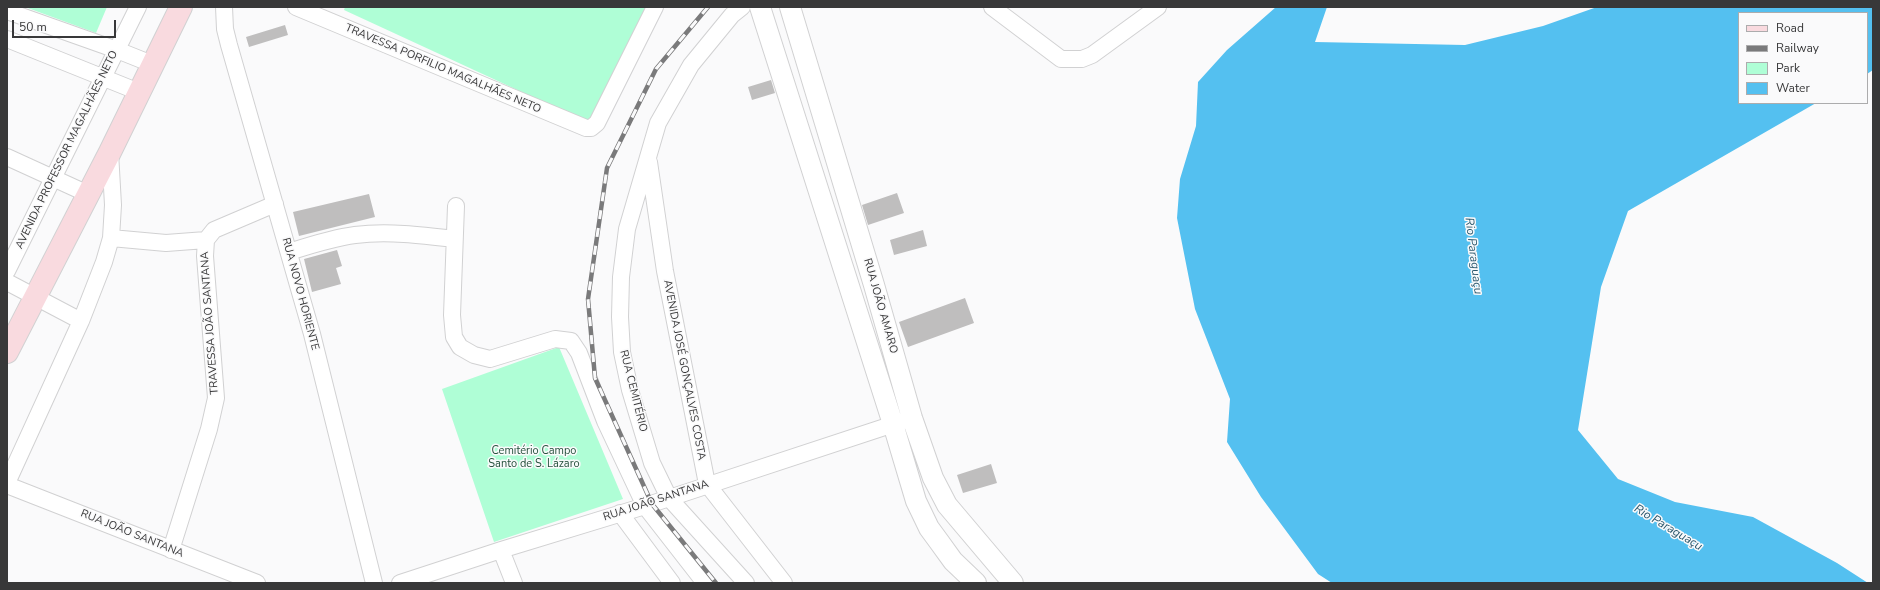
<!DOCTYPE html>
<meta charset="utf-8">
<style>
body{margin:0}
#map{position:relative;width:1880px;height:590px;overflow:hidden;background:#fafafb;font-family:"Nunito Sans",sans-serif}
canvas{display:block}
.frame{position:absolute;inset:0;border:8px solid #383839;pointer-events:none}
.legend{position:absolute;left:1738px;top:12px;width:130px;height:92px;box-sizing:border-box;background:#fafafb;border:1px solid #acacad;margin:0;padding:5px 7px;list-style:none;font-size:12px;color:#383839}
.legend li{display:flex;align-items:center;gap:8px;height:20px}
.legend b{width:20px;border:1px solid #acacad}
.scale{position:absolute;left:12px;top:20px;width:104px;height:18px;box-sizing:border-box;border:2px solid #383839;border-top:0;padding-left:5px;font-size:12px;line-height:14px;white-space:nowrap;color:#383839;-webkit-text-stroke:3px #fafafb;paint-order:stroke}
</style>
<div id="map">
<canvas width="1880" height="590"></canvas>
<div class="frame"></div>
<ul class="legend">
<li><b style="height:5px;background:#f9dadf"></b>Road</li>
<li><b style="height:5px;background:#7a7a7b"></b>Railway</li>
<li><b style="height:11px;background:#affed6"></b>Park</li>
<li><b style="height:11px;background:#54c0f0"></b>Water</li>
</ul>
<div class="scale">50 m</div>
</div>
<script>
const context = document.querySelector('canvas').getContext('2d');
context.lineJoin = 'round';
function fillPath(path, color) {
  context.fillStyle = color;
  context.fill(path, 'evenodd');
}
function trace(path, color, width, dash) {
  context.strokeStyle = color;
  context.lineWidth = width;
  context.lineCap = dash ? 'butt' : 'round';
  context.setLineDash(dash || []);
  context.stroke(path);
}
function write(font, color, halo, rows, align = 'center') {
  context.font = font + ' "Nunito Sans",sans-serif';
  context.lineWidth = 3;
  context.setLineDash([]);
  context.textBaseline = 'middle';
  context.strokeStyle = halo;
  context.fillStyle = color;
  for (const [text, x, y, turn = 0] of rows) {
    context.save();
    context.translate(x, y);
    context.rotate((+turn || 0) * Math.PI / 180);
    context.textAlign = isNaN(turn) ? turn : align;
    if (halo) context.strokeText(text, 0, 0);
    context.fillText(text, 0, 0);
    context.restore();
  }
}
fillPath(new Path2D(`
 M25 7H107L96 33Z
 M345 7H650L591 124 344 10Z
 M559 347 623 499 494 542 442 389Z`), '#affed6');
fillPath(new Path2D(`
 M1276 7H1327L1315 42 1465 45 1543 26 1597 7H1873V70L1867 74V13H1739V103H1816L1628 211 1601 287 1578 430 1618 479 1675 502 1753 517 1837 563 1868 583H1332L1318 574 1261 497 1227 442 1230 399 1195 309 1177 218 1180 179 1196 126 1198 82 1227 50Z`), '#54c0f0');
fillPath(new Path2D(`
 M285 25 288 35 249 47 246 37Z
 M771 80 775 93 752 100 748 87Z
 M897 193 904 213 868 225 862 205Z
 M369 194 375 217 299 236 293 212Z
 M923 230 927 246 894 255 890 240Z
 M337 250 342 266 336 268 341 284 312 292 304 259Z
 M965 298 974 323 908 347 899 322Z
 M991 464 997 483 963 493 957 475Z`), '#bfbebe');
const minor = new Path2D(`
 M224 7 225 29 229 45 312 334 374 583
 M296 7 586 128H591L597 123 655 7
 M742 7 732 15 691 65 658 123 627 229 621 277 620 317 622 352 630 390 652 463 669 498 746 583
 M992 7 1061 59H1082L1092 55 1158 7
 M7 11 117 50 152 64
 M7 39 139 92
 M7 157 88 194
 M649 162 665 271 707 484 784 583
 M456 206 452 315 454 337 460 347 474 355 490 359 555 339 571 341 579 353 605 421 645 506 705 583
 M111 238 166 243 206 240
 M289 252C311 245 332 238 355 235 387 231 421 235 454 239
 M7 271 138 7
 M7 282 81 321
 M7 483 81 321 104 262 111 238 113 205 110 152
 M7 485 257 583
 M620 513 672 583
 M171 550 209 429 216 398 205 256 206 240 214 230 275 204
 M501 550 514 583
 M400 583 501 550 645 506 903 421`);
const tertiary = new Path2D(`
 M760 7 893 424 916 501 929 528 940 543 953 561 976 583
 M790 7 874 285 912 418 933 478 947 505 1013 583`);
const secondary = new Path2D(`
 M7 352 110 152 181 7`);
trace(minor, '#d1d1d2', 18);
trace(tertiary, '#d1d1d2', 22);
trace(secondary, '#d1d1d2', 24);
trace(minor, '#fff', 16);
trace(tertiary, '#fff', 20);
trace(secondary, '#f9dadf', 22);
const rail = new Path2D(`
 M708 7 656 69 607 168 588 299 595 378 652 504 716 583`);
trace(rail, '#7a7a7b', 4.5);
trace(rail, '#fafafb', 3, [9]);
write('11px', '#383839', '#fafafb', [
 ["TRAVESSA PORFILIO MAGALHÃES NETO",443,69,23],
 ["AVENIDA PROFESSOR MAGALHÃES NETO",67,150,-64],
 ["RUA NOVO HORIENTE",300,294,75],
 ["RUA JOÃO AMARO",880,306,74],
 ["TRAVESSA JOÃO SANTANA",210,323,-94],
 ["AVENIDA JOSÉ GONÇALVES COSTA",684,370,79],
 ["RUA CEMITÉRIO",633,391,76],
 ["RUA JOÃO SANTANA",656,501,-18],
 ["RUA JOÃO SANTANA",132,534,22]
]);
write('11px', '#26513d', '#fafafb', [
 ["Cemitério Campo",534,451],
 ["Santo de S. Lázaro",534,464]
]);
write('italic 12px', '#2c596e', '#fafafb', [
 ["Rio Paraguaçu",1473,256,83],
 ["Rio Paraguaçu",1668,528,31]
]);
</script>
